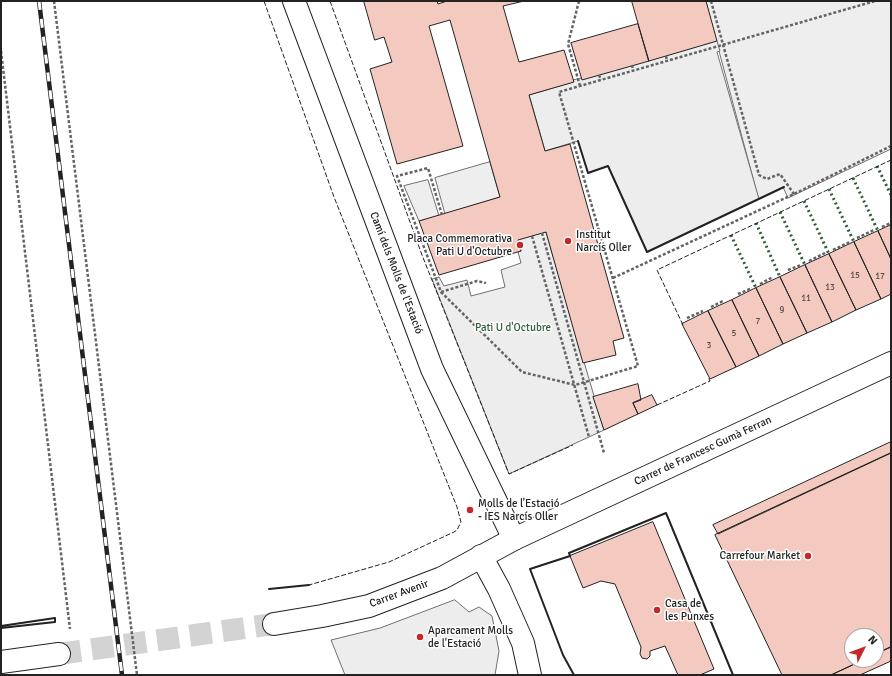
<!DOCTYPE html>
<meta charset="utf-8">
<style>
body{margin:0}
#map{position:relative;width:892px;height:676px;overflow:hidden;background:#fff;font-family:Signika,sans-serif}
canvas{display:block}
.frame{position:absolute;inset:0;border:2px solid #222;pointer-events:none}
.north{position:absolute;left:844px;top:628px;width:40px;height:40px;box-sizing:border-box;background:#fff;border:1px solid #a7a7a7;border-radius:50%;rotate:48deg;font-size:11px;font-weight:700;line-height:16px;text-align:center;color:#222}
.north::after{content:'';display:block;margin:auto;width:14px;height:18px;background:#c62828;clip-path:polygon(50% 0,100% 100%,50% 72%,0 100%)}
</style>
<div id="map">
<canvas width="892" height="676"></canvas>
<div class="frame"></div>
<div class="north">N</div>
</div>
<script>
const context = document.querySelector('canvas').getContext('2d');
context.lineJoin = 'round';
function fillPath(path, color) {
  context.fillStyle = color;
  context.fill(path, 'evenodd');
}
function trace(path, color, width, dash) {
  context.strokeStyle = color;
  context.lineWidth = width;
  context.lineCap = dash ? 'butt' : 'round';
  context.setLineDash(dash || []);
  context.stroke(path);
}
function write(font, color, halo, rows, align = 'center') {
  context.font = font + ' Signika,sans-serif';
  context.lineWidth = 3;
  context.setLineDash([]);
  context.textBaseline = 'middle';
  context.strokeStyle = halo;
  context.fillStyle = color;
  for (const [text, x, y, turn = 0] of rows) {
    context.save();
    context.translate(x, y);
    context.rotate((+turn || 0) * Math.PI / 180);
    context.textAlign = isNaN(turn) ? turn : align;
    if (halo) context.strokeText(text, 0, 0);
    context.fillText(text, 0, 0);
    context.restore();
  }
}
const green = new Path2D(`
 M706 1H891V149L788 198 783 187 759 199Z
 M490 162 500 197 445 214 435 178Z
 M428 180 439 216 419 221 404 186Z`);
fillPath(green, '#eee');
trace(green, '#6f6f6f', 1);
const parking = new Path2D(`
 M717 41 720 51 717 52 759 199 647 252 608 166 588 173 578 141 545 151 529 95 573 82V80L581 78 582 79Z
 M546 232 604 430 509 474 432 279 439 277 444 286 467 280 471 296 505 287 501 270 521 263 518 252 521 251 518 240Z
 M455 600 469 612 479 607 492 616 499 651 495 675H345L331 640 380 628Z`);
fillPath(parking, '#ededed');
trace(parking, '#6f6f6f', 1);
const building = new Path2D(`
 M364 1H437L438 4 447 1H524L503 6 519 62 564 50 574 82 529 95 545 151 570 144 624 338 613 341 616 355 583 363 546 232 518 240 521 251 439 275 419 221 500 197 490 162 450 20 429 26 463 146 397 164 370 69 392 62 384 37 375 40Z
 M632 1H706L717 41 649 61Z
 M638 24 649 61 582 80 571 43Z
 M891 225V259L878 231Z
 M878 231 891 259V294L881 299 854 242Z
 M854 242 881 299 856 310 829 254Z
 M829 254 856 310 832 322 805 265Z
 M805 265 832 322 807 333 780 277Z
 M780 277 807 333 783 344 756 288Z
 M756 288 783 344 759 356 732 300Z
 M732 300 759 356 736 367 708 311Z
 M708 311 736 367 710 379 682 324Z
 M638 384 641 400 633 403 638 414 604 430 593 397Z
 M652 395 657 405 638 414 633 403Z
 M891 442V453L718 534 713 525Z
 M891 453V647L876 654V636H852V660H863L831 675H782L715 535Z
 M653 522 714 669 700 675H678L665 646 650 651V656L647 659 642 658 640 654 641 647 615 584 601 581 583 588 570 556Z
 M891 647V661L860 675H831L863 660H876V654Z`);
fillPath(building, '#f3c9c0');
trace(building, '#222', 1);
trace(new Path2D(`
 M59 654 274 624`), '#d3d3d3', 22, [22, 11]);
const street = new Path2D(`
 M294 1 432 369 514 539
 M481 556 499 589 523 643 530 675`);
const secondary = new Path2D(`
 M274 624 322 616 369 606 442 578 514 539 891 363
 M1 662 59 654`);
trace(street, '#222', 24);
trace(secondary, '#222', 24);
trace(new Path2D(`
 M54 1 137 675
 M579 1 568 44 580 86
 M711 1 759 175 767 179 780 174 794 194
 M1 51 70 629
 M666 56 667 61
 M632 65 633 70
 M599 75 601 80
 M442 215 428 168 397 176 441 292 522 372 575 385 638 366 559 92 875 1
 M882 227 891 223
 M542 233 604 453
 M532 236 589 437
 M857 238 874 230
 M833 250 850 242
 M809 261 825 253
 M788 270 801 265
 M613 278 794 194 891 146
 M760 284 773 277
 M441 292 477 281 486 283
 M738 294 752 288
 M711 307 723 301
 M687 318 703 311`), '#646464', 2.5, [3, 2]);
trace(street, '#fff', 22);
trace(secondary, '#fff', 22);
const rail = new Path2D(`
 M39 1 122 675`);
trace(rail, '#222', 4.5);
trace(rail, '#fff', 3, [9]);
trace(new Path2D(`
 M877 166 891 195
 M853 178 878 231
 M829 189 854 242
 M804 201 829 254
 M780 212 805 265
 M756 223 780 277
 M731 235 756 288`), '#2f5e38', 3, [2, 3]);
trace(new Path2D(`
 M264 1 334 197 457 507 461 522 457 530 454 532 389 562 309 585
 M330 1 422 255 509 474 573 445
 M683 325 657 270 891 160
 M657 405 710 381 708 377`), '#222', 1, [5, 2]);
trace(new Path2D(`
 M578 141 588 173 608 166 647 252 784 187
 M269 589 309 585
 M1 626 55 618V622L1 628
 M574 675 563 655 530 569 570 556 569 553 666 513 733 675`), '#222', 2);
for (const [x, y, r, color] of [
 [568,241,4,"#c62828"],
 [520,245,4,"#c62828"],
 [470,510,4,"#c62828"],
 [808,556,4,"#c62828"],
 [657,610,4,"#c62828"],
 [420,637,4,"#c62828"]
]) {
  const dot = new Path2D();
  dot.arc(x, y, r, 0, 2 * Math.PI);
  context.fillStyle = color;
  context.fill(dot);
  trace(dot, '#fff', 1.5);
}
write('9px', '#564c4a', null, [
 ["15",855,276],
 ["17",880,277],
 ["13",830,288],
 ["11",806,299],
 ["9",782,311],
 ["7",758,322],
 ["5",734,334],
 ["3",709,346]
]);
write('11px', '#222', '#fff', [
 ["Institut",576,235],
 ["Narcís Oller",576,248],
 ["Placa Commemorativa",512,239,"right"],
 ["Pati U d'Octubre",512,252,"right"],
 ["Molls de l'Estació",478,504],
 ["- IES Narcís Oller",478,517],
 ["Carrefour Market",800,556,"right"],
 ["Casa de",665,604],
 ["les Punxes",665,617],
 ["Aparcament Molls",428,631],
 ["de l'Estació",428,644]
], 'left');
write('11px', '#222', '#fff', [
 ["Camí dels Molls de l'Estació",396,273,69],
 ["Carrer de Francesc Gumà Ferran",703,451,-25],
 ["Carrer Avenir",399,594,-20]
]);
write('11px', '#2f5e38', '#fff', [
 ["Pati U d'Octubre",513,328]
]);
</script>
